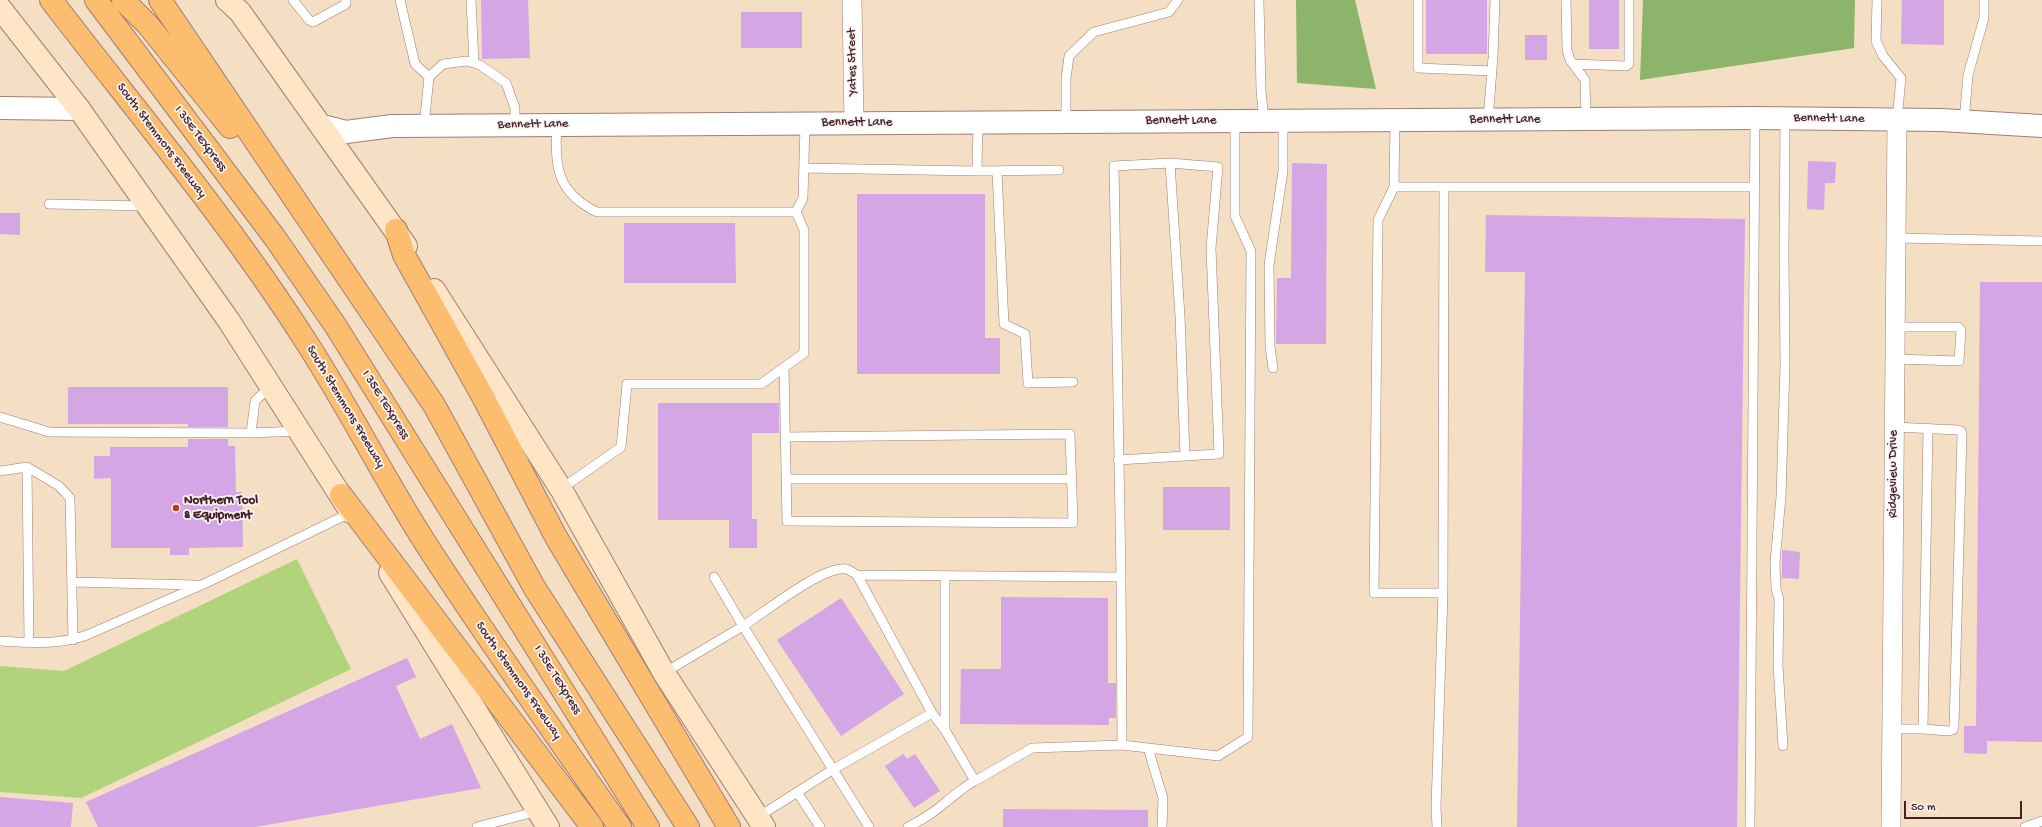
<!DOCTYPE html>
<style>
body{margin:0}
#map{position:relative;width:2042px;height:827px;overflow:hidden;background:#f4dec4;font-family:"Gochi Hand",sans-serif}
canvas{display:block}
.scale{position:absolute;left:1904px;top:801px;width:118px;height:18px;box-sizing:border-box;border:2px solid #4a1f2b;border-top:0;padding-left:5px;font-size:12px;line-height:14px;white-space:nowrap;color:#4a1f2b;-webkit-text-stroke:3px #f6f6f2;paint-order:stroke}
</style>
<div id="map">
<canvas width="2042" height="827"></canvas>
<div class="scale">50 m</div>
</div>
<script>
const context = document.querySelector('canvas').getContext('2d');
context.lineJoin = 'round';
function fillPath(path, color) {
  context.fillStyle = color;
  context.fill(path, 'evenodd');
}
function trace(path, color, width, dash) {
  context.strokeStyle = color;
  context.lineWidth = width;
  context.lineCap = dash ? 'butt' : 'round';
  context.setLineDash(dash || []);
  context.stroke(path);
}
function write(font, color, halo, rows, align = 'center') {
  context.font = font + ' "Gochi Hand",sans-serif';
  context.lineWidth = 3.5;
  context.setLineDash([]);
  context.textBaseline = 'middle';
  context.strokeStyle = halo;
  context.fillStyle = color;
  for (const [text, x, y, turn = 0] of rows) {
    context.save();
    context.translate(x, y);
    context.rotate((+turn || 0) * Math.PI / 180);
    context.textAlign = isNaN(turn) ? turn : align;
    if (halo) context.strokeText(text, 0, 0);
    context.fillText(text, 0, 0);
    context.restore();
  }
}
fillPath(new Path2D(`
 M297 559 351 669 81 798 0 792V666L64 671Z`), '#b1d37b');
fillPath(new Path2D(`
 M1296 0H1355L1376 89 1297 83Z
 M1643 0H1855L1854 48 1640 80Z`), '#8cb56b');
fillPath(new Path2D(`
 M481 0H528L530 58 482 59Z
 M1426 0H1487V54H1426Z
 M1589 0H1619V49H1589Z
 M1902 0H1944V45L1901 44Z
 M741 12H802V48H741Z
 M1525 35H1547V60H1525Z
 M1808 161 1836 162 1835 183H1825L1824 210 1807 209Z
 M1292 163 1327 164 1326 344H1276L1277 278H1291Z
 M857 194H985V338H1000V374H857Z
 M0 213H20V235L0 234Z
 M1486 215 1745 219 1737 827H1517L1525 272H1485Z
 M624 223H735L736 283H624Z
 M1980 282H2042V742L1987 741V754L1964 753V726H1976Z
 M68 387H228V427H188V424H68Z
 M658 403H779V433H752V519H757V548H729V520H658Z
 M188 439H228V446H235L236 492H242L243 547 189 548V555H170V548H111V478L94 479V456H110V447H188Z
 M1163 487H1230V530H1163Z
 M1782 550 1800 552 1799 579 1782 578Z
 M1001 597 1108 598V683H1116V718H1109V725L960 724 961 669H1001Z
 M841 598 904 694 841 736 777 640Z
 M407 658 416 677 396 686 420 739 452 724 481 788 255 827H98L86 802Z
 M903 754 907 759 915 754 940 791 914 808 885 766Z
 M0 797 73 803 71 827H0Z
 M1003 809 1148 810V827H1003Z`), '#d4a6e5');
const service = new Path2D(`
 M293 0 309 20 313 22 346 4V0
 M400 0 415 64 429 77 424 126
 M471 0 474 63
 M1259 0 1261 91 1264 120
 M1418 0V68L1492 71
 M1566 0 1567 50 1570 60 1585 80 1586 119
 M1877 0 1876 41 1883 56 1901 78 1897 120
 M1573 64 1626 66 1629 64V0
 M429 77 443 64 467 61 480 65 506 83 515 108V126
 M1395 120 1394 187 1378 220 1374 593H1443
 M1488 120 1493 57 1495 0
 M1066 121V79L1069 56 1094 32 1169 12 1178 0
 M1964 122 1968 75 1984 18V0
 M557 125C554 166 557 193 597 212H796L803 198 805 124
 M1170 163 1218 167 1211 248 1219 454 1185 456
 M804 168 977 171 1059 170
 M977 171 978 122
 M997 171 1004 324 1025 334 1028 383 1073 382
 M1394 187H1754
 M49 204 145 206
 M1896 238 2042 241
 M1895 359 1959 361 1961 330 1958 327H1895
 M784 368C785 419 786 470 787 521L1073 523 1070 434 785 437
 M1273 368 1270 347 1269 265 1283 171V121
 M271 386 255 401 251 433 298 431
 M0 417 49 432 251 433
 M1894 427 1958 430 1961 431 1962 435 1954 726 1953 730 1949 731 1923 729
 M27 467 29 643
 M0 471 27 467 59 486 70 498 73 640
 M786 479H1072
 M561 489 621 447 627 384H761L804 353V230L796 212
 M857 575 932 713 945 730
 M945 576V730L975 781 1032 748 1122 745 1121 577
 M72 582 197 585
 M0 641C30 643 59 645 87 635L206 583 352 512
 M664 673 743 626 714 577
 M1892 729H1923L1928 428
 M1122 745 1218 756 1248 737 1251 251 1235 216V121
 M1783 746 1778 665 1779 599 1776 589 1775 562 1781 497 1785 365 1784 255 1785 119
 M1148 748 1163 798 1162 827
 M797 792 820 827
 M758 817 832 770 932 713
 M477 827 538 811
 M869 827 743 626C765 612 822 566 846 569 850 570 854 573 857 575L1121 577 1114 166 1170 163 1180 316 1185 456 1118 460
 M908 827C922 820 936 811 947 801 957 794 964 786 975 781
 M1437 827 1436 807 1443 593 1444 187
 M1750 827 1755 118
 M2025 827 2042 821`);
const minor = new Path2D(`
 M852 0 854 123
 M1891 827 1897 120`);
const tertiary = new Path2D(`
 M0 108 79 109
 M322 126 346 132 392 126 1755 118 1941 120 2042 126`);
const secondary = new Path2D(`
 M227 0 240 12 406 246
 M0 8 79 109 229 321 351 512
 M434 290 561 489 664 673 764 827
 M390 573 548 827`);
const motorway = new Path2D(`
 M51 0C137 112 229 221 305 340 348 406 383 477 426 544 488 640 554 733 620 827
 M96 0 275 238 335 325 648 827
 M123 0 148 25 230 127
 M160 0 434 405 534 587 688 827
 M396 230 404 255 483 397 556 537 729 827
 M341 495 592 827`);
trace(service, '#9f7e78', 10);
trace(minor, '#9f7e78', 20);
trace(tertiary, '#9f7e78', 24);
trace(secondary, '#9f7e78', 24);
trace(motorway, '#9f7e78', 24);
trace(service, '#fff', 9);
trace(minor, '#fff', 19);
trace(tertiary, '#fff', 22);
trace(secondary, '#fee5c5', 22);
trace(motorway, '#fcbd6f', 22);
for (const [x, y, r, color] of [
 [176,508,4,"#c8321e"]
]) {
  const dot = new Path2D();
  dot.arc(x, y, r, 0, 2 * Math.PI);
  context.fillStyle = color;
  context.fill(dot);
  trace(dot, '#f6f6f2', 1.5);
}
write('13px', '#4a1f2b', '#f6f6f2', [
 ["Yates Street",853,62,-91],
 ["Bennett Lane",1829,119,1],
 ["Bennett Lane",1505,120],
 ["Bennett Lane",1181,121],
 ["Bennett Lane",857,123],
 ["Bennett Lane",533,125,-1],
 ["I 35E TEXpress",200,139,53],
 ["South Stemmons Freeway",161,141,53],
 ["I 35E TEXpress",385,405,58],
 ["South Stemmons Freeway",345,407,59],
 ["Ridgeview Drive",1894,474,-90],
 ["I 35E TEXpress",557,680,58],
 ["South Stemmons Freeway",518,681,55]
]);
write('bold 13px', '#4a1f2b', '#f6f6f2', [
 ["Northern Tool",184,501],
 ["& Equipment",184,516]
], 'left');
</script>
